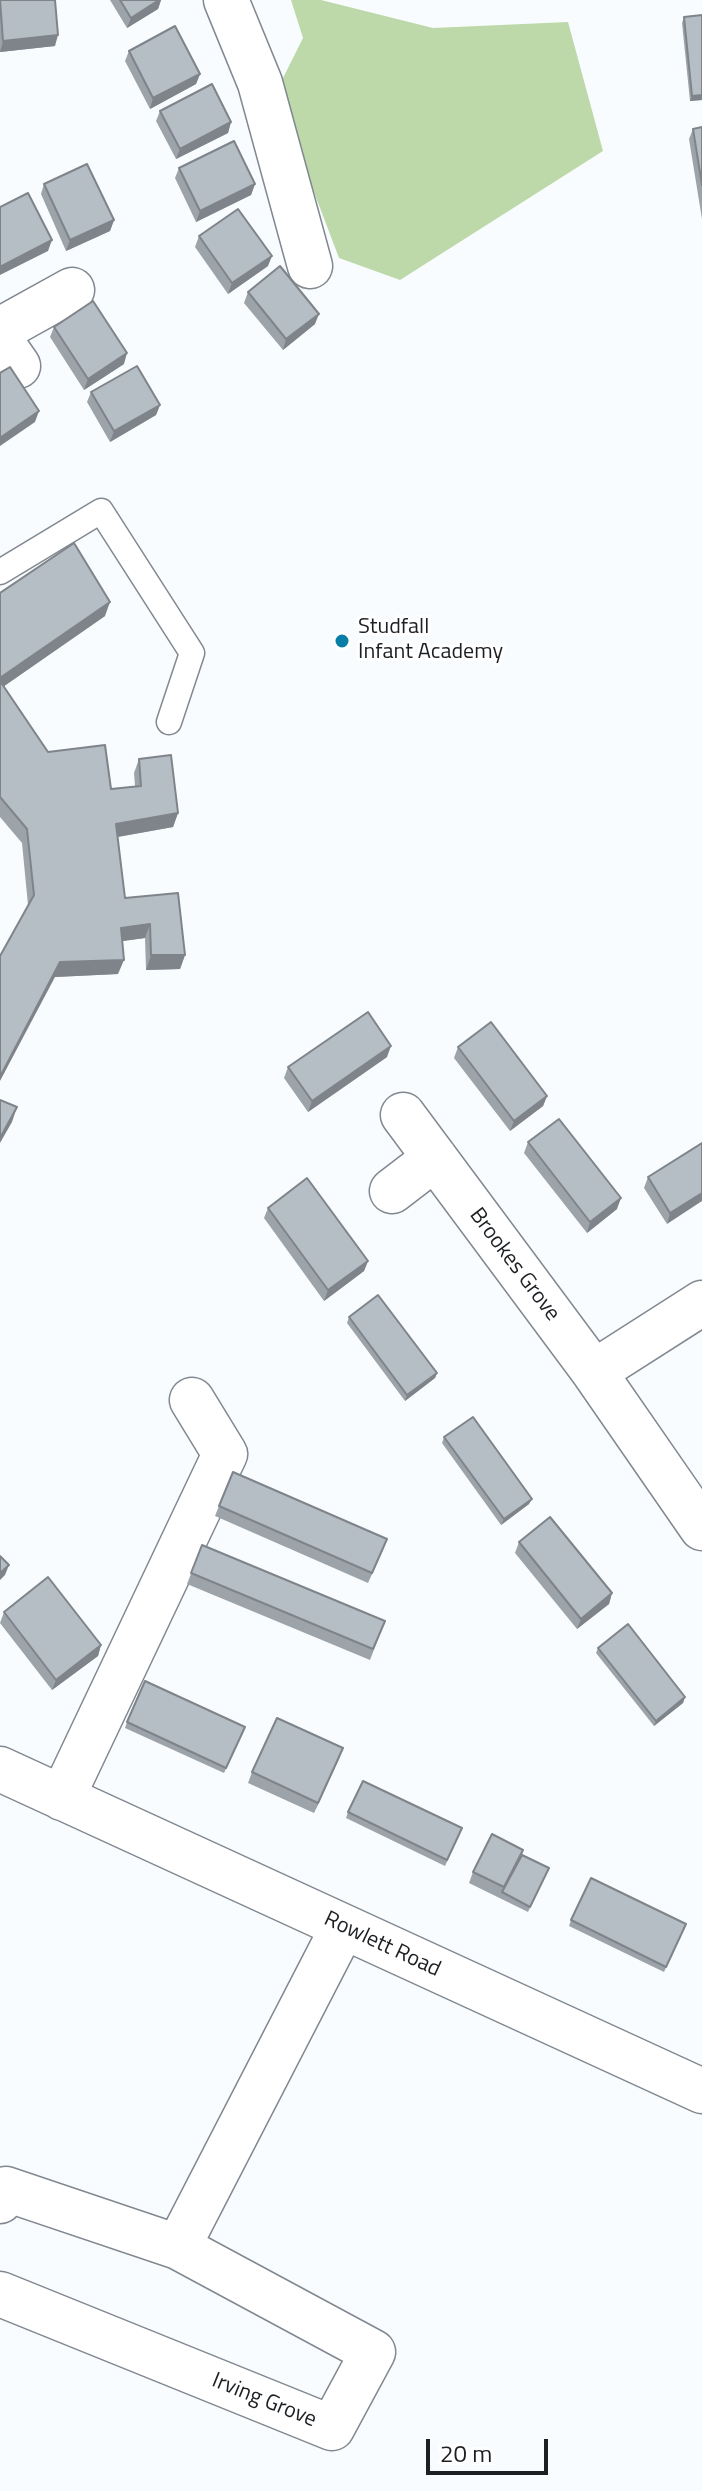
<!DOCTYPE html>
<style>
body{margin:0}
#map{position:relative;width:702px;height:2491px;overflow:hidden;background:#f8fcff;font-family:"Titillium Web",sans-serif}
canvas{display:block}
.scale{position:absolute;left:426px;top:2439px;width:122px;height:36px;box-sizing:border-box;border:4px solid #1d2023;border-top:0;padding-left:10px;font-size:24px;line-height:28px;white-space:nowrap;color:#1d2023;-webkit-text-stroke:6px #fff;paint-order:stroke}
</style>
<div id="map">
<canvas width="702" height="2491"></canvas>
<div class="scale">20 m</div>
</div>
<script>
const context = document.querySelector('canvas').getContext('2d');
context.lineJoin = 'round';
function fillPath(path, color) {
  context.fillStyle = color;
  context.fill(path, 'evenodd');
}
function trace(path, color, width, dash) {
  context.strokeStyle = color;
  context.lineWidth = width;
  context.lineCap = dash ? 'butt' : 'round';
  context.setLineDash(dash || []);
  context.stroke(path);
}
function write(font, color, halo, rows, align = 'center') {
  context.font = font + ' "Titillium Web",sans-serif';
  context.lineWidth = 6;
  context.setLineDash([]);
  context.textBaseline = 'middle';
  context.strokeStyle = halo;
  context.fillStyle = color;
  for (const [text, x, y, turn = 0] of rows) {
    context.save();
    context.translate(x, y);
    context.rotate((+turn || 0) * Math.PI / 180);
    context.textAlign = isNaN(turn) ? turn : align;
    if (halo) context.strokeText(text, 0, 0);
    context.fillText(text, 0, 0);
    context.restore();
  }
}
fillPath(new Path2D(`
 M291 0H321L433 28 568 22 603 151 400 280 339 258 276 92 303 38Z`), '#bdd9a9');
const lane = new Path2D(`
 M0 572 101 511 192 653 169 722`);
const street = new Path2D(`
 M226 0 260 83 310 266
 M0 330 72 290
 M0 340 18 366
 M403 1115 594 1372 702 1303
 M392 1191 435 1158
 M594 1372 702 1528
 M0 1769 702 2091
 M62 1798 225 1454 192 1400
 M0 2201 6 2189 178 2247
 M0 2294 332 2428 373 2352 178 2247 343 1927`);
trace(lane, '#818890', 27);
trace(street, '#818890', 47);
trace(lane, '#fff', 24);
trace(street, '#fff', 44);
fillPath(new Path2D(`
 M0 0 55 46 0 52Z
 M110 0H161L158 9 127 28Z
 M684 17 702 100 690 101 682 23Z
 M129 51 200 74 196 84 150 109 125 61Z
 M160 111 231 122 228 133 176 159 156 121Z
 M702 127V219L689 139 693 129Z
 M179 168 255 184 251 195 196 222 175 178Z
 M44 184 114 220 110 231 66 251 41 194Z
 M199 236 268 266 228 294 195 247Z
 M248 292 315 324 283 350 244 303Z
 M54 327 124 364 84 390 50 337Z
 M91 392 160 405 156 415 110 442 87 402Z
 M0 593 105 616 4 686 48 752 111 789 135 786 134 773 139 759 178 813 173 827 118 837 125 898 185 955 180 969 146 970 145 938 122 941 118 974 55 977 28 905 22 843 0 817Z
 M458 1047 547 1096 543 1106 510 1131 454 1058Z
 M387 1057 308 1112 284 1078 288 1067Z
 M528 1142 617 1209 587 1233 524 1153Z
 M702 1143 667 1224 644 1188 648 1177Z
 M268 1208 368 1261 364 1271 324 1301 264 1218Z
 M349 1317 437 1373 435 1378 405 1401 347 1323Z
 M444 1437 529 1504 501 1525 442 1443Z
 M219 1506 383 1550 368 1583 215 1516Z
 M519 1542 612 1593 609 1604 577 1629 515 1553Z
 M202 1545 385 1621 370 1660 187 1584Z
 M4 1612 101 1645 98 1656 52 1690 0 1623Z
 M598 1648 685 1697 683 1703 654 1726 596 1653Z
 M127 1722 243 1733 224 1773 125 1728Z
 M343 1748 314 1813 248 1783 252 1772Z
 M348 1812 460 1834 445 1866 346 1818Z
 M523 1850 522 1855 549 1868 528 1912 469 1883 473 1872Z
 M571 1920 686 1924 664 1972 569 1926Z`), '#9ca3a9');
fillPath(new Path2D(`
 M159 0H161L158 9 127 28 131 18Z
 M58 35 55 46 0 52 3 41Z
 M200 74 196 84 150 109 153 98Z
 M702 95V100L690 101 692 96Z
 M231 122 228 133 176 159 180 149Z
 M255 184 251 195 196 222 200 211Z
 M114 220 110 231 66 251 70 240Z
 M52 240 48 251 0 275V267Z
 M272 256 268 266 228 294 232 283Z
 M319 314 315 324 283 350 286 339Z
 M127 353 124 364 84 390 88 379Z
 M160 405 156 415 110 442 114 431Z
 M39 411 35 422 0 446V438Z
 M110 602 105 616 0 689V678Z
 M178 813 173 827 111 838 116 824Z
 M150 924 145 938 116 942 121 928Z
 M151 955H185L180 969 146 970Z
 M124 960 118 974 55 977 0 1081V1077L60 962Z
 M391 1046 387 1057 308 1112 312 1101Z
 M547 1096 543 1106 510 1131 514 1121Z
 M17 1107 12 1122 0 1143V1138Z
 M702 1193V1201L667 1224 670 1213Z
 M621 1198 617 1209 587 1233 590 1222Z
 M368 1261 364 1271 324 1301 328 1290Z
 M437 1373 435 1378 405 1401 407 1395Z
 M532 1499 529 1504 501 1525 504 1519Z
 M9 1565 5 1575 0 1580V1573Z
 M612 1593 609 1604 577 1629 581 1619Z
 M101 1645 98 1656 52 1690 56 1680Z
 M685 1697 683 1703 654 1726 656 1721Z
 M343 1748 339 1759 314 1813 318 1803Z`), '#7f848a');
const building = new Path2D(`
 M0 0H55L58 35 3 41Z
 M120 0H159L131 18Z
 M702 15V95L692 96 684 17Z
 M175 26 200 74 153 98 129 51Z
 M212 84 231 122 180 149 160 111Z
 M702 127V185L693 129Z
 M234 141 255 184 200 211 179 168Z
 M87 164 114 220 70 240 44 184Z
 M28 193 52 240 0 267V207Z
 M238 209 272 256 232 283 199 236Z
 M280 266 319 314 286 339 248 292Z
 M93 301 127 353 88 379 54 327Z
 M137 366 160 405 114 431 91 392Z
 M10 367 39 411 0 438V373Z
 M74 543 110 602 0 678V593Z
 M0 681 48 752 105 745 111 789 141 786 139 759 171 755 178 813 116 824 125 898 178 893 185 955H151L150 924 121 928 124 960 60 962 0 1077V956L34 895 27 829 0 797Z
 M368 1012 391 1046 312 1101 288 1067Z
 M491 1022 547 1096 514 1121 458 1047Z
 M0 1100 17 1107 0 1138Z
 M559 1119 621 1198 590 1222 528 1142Z
 M702 1143V1193L670 1213 648 1177Z
 M307 1178 368 1261 328 1290 268 1208Z
 M378 1295 437 1373 407 1395 349 1317Z
 M473 1417 532 1499 504 1519 444 1437Z
 M233 1472 387 1539 372 1573 219 1506Z
 M550 1517 612 1593 581 1619 519 1542Z
 M202 1545 385 1621 373 1649 191 1573Z
 M0 1556 9 1565 0 1573Z
 M48 1577 101 1645 56 1680 4 1612Z
 M628 1624 685 1697 656 1721 598 1648Z
 M145 1681 245 1727 226 1768 127 1722Z
 M277 1718 343 1748 318 1803 252 1772Z
 M363 1781 462 1828 447 1860 348 1812Z
 M492 1834 523 1850 504 1887 473 1872Z
 M522 1855 549 1868 530 1907 502 1892Z
 M591 1878 686 1924 666 1967 571 1920Z`);
fillPath(building, '#b5bdc5');
trace(building, '#7f848a', 2);
for (const [x, y, r, color] of [
 [342,641,8,"#067ea5"]
]) {
  const dot = new Path2D();
  dot.arc(x, y, r, 0, 2 * Math.PI);
  context.fillStyle = color;
  context.fill(dot);
  trace(dot, '#fff', 3);
}
write('22px', '#1d2023', '#fff', [
 ["Studfall",358,628],
 ["Infant Academy",358,653]
], 'left');
write('22px', '#1d2023', '#fff', [
 ["Brookes Grove",514,1265,53],
 ["Rowlett Road",382,1945,25],
 ["Irving Grove",264,2401,22]
]);
</script>
